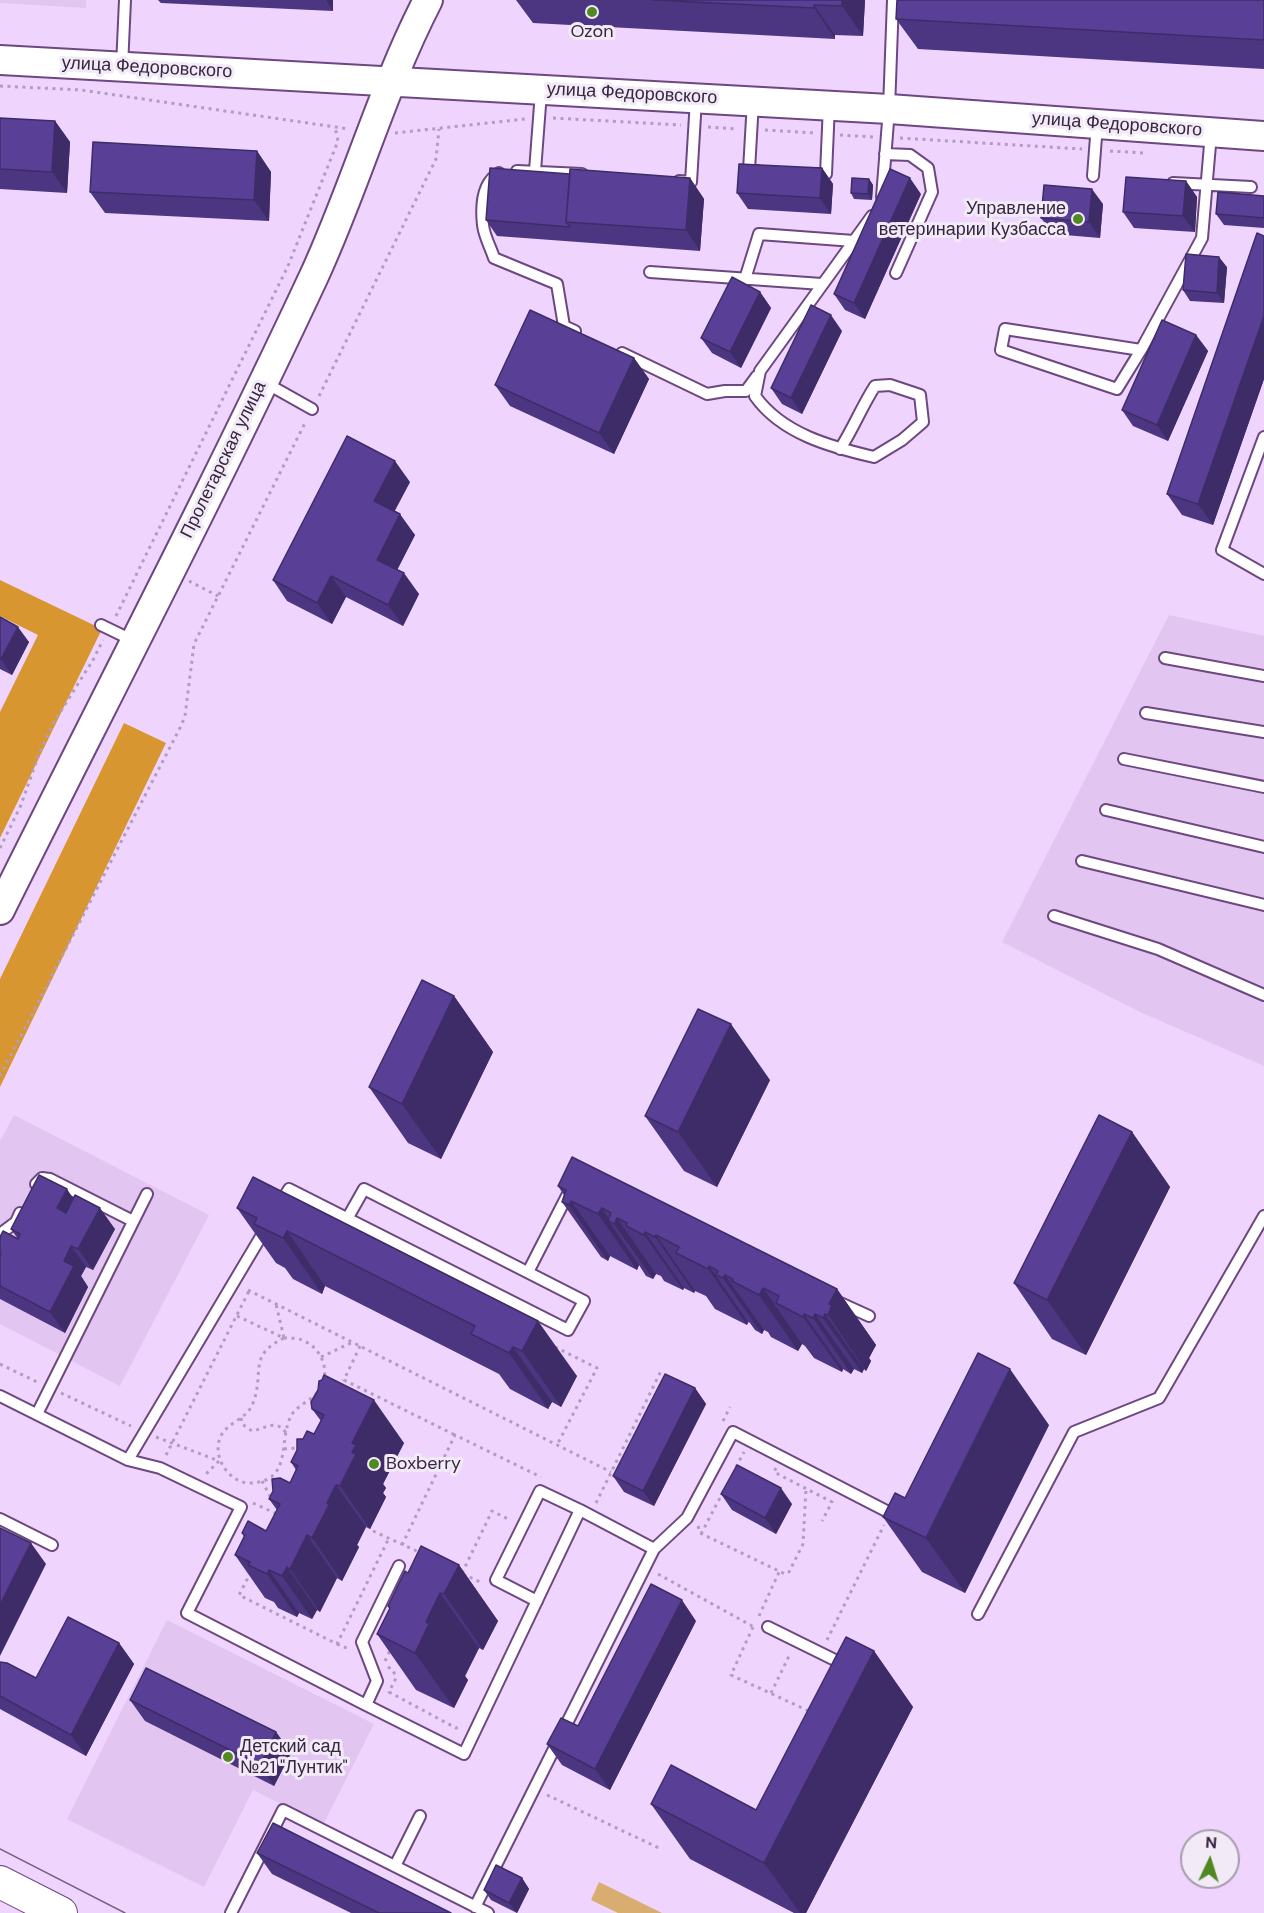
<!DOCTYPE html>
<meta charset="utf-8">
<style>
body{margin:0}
#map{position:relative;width:1264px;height:1913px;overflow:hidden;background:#efd5fd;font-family:"DM Sans",sans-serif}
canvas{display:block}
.north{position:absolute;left:1180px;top:1829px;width:60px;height:60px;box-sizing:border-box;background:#f2eaf7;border:2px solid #a79cad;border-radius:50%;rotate:4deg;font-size:16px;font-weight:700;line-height:24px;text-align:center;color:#37263f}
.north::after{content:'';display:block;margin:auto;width:21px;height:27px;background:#518822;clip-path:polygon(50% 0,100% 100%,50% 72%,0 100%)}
</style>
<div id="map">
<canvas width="1264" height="1913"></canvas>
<div class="north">N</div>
</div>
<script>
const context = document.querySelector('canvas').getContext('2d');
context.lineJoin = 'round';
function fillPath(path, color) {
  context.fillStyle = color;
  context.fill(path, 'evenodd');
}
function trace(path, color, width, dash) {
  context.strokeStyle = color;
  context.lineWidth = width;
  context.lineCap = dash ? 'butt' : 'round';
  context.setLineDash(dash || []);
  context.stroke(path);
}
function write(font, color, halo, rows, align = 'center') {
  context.font = font + ' "DM Sans",sans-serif';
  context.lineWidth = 6;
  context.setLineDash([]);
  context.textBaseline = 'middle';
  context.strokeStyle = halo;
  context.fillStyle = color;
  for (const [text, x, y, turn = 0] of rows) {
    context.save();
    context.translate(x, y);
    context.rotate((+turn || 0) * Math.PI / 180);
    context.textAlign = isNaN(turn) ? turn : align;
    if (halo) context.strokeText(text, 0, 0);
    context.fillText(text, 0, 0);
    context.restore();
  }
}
fillPath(new Path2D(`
 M0 0H86V8L0 3Z
 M1169 615 1264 636V1066L1140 1012 1002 942Z
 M14 1115 209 1215 120 1386 0 1324V1141Z
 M167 1620 374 1724 323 1825 253 1790 204 1887 67 1819Z`), '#e2c6f1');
fillPath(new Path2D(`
 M599 1882 662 1913H618L591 1900Z`), '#d9ac70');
fillPath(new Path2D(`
 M0 580 102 629 0 838V712L38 635 0 616Z
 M124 723 166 743 0 1087V979Z`), '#d7962f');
const lane = new Path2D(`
 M122 67 125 0
 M753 101 749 170 757 171
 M885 154 910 155 928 168 932 192 896 273
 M517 171 582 174
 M535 171 541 92
 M499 173C482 183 481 207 483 225 484 236 491 248 494 258L557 284 564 326 575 331
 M814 174H826L829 105
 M1093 176 1097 124
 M679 181 691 182 696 99
 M1173 183 1251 187
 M882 197 889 109 893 0
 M650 272 822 284
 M745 279 759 234 854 241
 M1141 350 1005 329 1001 350 1117 389 1141 350 1202 238 1211 133
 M622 353 707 394 725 391H746L757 376
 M264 382 312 409
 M1264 437 1222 550 1264 574
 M840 449C853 429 862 406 875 386L890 385 920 395 923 422 902 440 874 457C831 447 782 434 755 396L760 371 872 216
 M101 625 134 641
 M1165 658 1264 676
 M1146 713 1264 732
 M1124 759 1264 787
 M1106 810 1264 847
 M1082 861 1264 905
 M1054 916 1158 949 1264 995
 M36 1184 42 1178 50 1179 133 1221
 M280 1204 289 1189 568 1330 584 1301 364 1189 347 1219
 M0 1234 16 1222 20 1213
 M528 1272 569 1192
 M836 1301 869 1316
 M0 1396 128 1460 160 1468 241 1507 187 1613 366 1705
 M37 1414 147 1194
 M128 1460 266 1228
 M0 1519 52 1545
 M399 1566 362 1642 377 1681 366 1705 464 1754 580 1510 654 1549
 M537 1601 496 1580 540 1491 580 1510
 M978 1614 1074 1432 1159 1398 1264 1216
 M768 1627 845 1665
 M395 1866 420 1816
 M475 1907 654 1549 687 1518 733 1432 898 1517
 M231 1913 283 1810 488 1913`);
const secondary = new Path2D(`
 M0 60 889 109 1264 136
 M0 910C105 699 214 490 314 276 356 185 382 89 428 0`);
const primary = new Path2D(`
 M0 1882 61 1913`);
trace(lane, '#6d4780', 14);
trace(secondary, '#6d4780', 32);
trace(primary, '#6d4780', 34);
trace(new Path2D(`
 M0 86 81 90 349 129
 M553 118 681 125
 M708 127 738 129
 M765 130 816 133
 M395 133 525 119
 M840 135 873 137
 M900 138 1082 149
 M1110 151 1145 153
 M319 396 436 159 439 129
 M189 581 218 596
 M116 616 288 266 338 141 335 127
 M0 848 21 805 40 751 54 722 93 660 103 640
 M0 1076 181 726 185 716 194 644 306 421
 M248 1290 611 1472
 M237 1316 284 1338 276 1304
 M284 1338C290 1338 297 1338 302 1340 323 1348 332 1374 318 1392 311 1401 297 1405 291 1416 278 1441 293 1481 251 1483 230 1484 212 1458 220 1438 226 1422 247 1420 253 1403 265 1372 247 1356 284 1338Z
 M360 1346 344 1380 455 1435
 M555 1347 597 1368 557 1445
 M321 1357 353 1342
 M0 1364 39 1383
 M341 1386 344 1380
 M61 1393 131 1426
 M241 1418 242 1424 252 1431C265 1429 276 1418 286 1433
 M723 1421 730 1407
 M156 1437 219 1461 206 1474
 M284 1449 300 1448
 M166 1455 249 1291
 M736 1467 744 1452
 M776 1468 774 1472 832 1502 822 1521
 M262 1481 271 1498
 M253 1503 277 1514
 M596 1503 662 1369
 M698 1526 700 1533 785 1574 789 1572 803 1544 806 1489
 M373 1531 421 1553
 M701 1534 723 1492
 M402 1545 455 1435 541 1477
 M251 1572 239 1595 337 1644 389 1538
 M462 1573 492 1511 510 1520
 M463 1574 482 1583
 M658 1574 754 1627
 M759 1616 779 1572
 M753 1627 731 1675 811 1712
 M827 1640 884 1525
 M337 1644 349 1649
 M385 1661 391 1648
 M388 1667 393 1670 396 1678 389 1692 456 1728 460 1727
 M771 1693 790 1654
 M547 1795 659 1848`), '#b39cbf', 3, [3, 4.5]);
trace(lane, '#fff', 10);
trace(secondary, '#fff', 28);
trace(primary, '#fff', 32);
trace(new Path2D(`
 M0 1849 125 1913`), '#766280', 1.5);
fillPath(new Path2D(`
 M158 0H333V11L161 3Z
 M516 0H865L863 36 835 35V39L533 23Z
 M1264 0V69L918 49 896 19Z
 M0 118 55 121 70 142 67 193 0 189Z
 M257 151 271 172 269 221 105 213 90 192Z
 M822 168 833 184 831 214 748 209 737 193Z
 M570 174 690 178 704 199 700 251 497 236 486 220Z
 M869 179 873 185 872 200 854 199 851 193Z
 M1186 181 1197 197 1195 232 1134 228 1123 212Z
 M921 194 865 319 845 310 834 294Z
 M1264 196V228L1224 225 1216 214Z
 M1103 204 1100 238 1053 234 1041 218Z
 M1264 236V379L1213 525 1182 515 1167 494Z
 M1227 267 1224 303 1190 301 1183 290Z
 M760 292 771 308 741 368 712 353 701 338Z
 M842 331 802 414 782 404 771 388Z
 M1196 335 1208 351 1168 441 1133 426 1122 410Z
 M634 358 649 379 614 454 510 406 495 385Z
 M410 482 394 511 415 535 397 570 419 594 403 626 346 597 332 624 287 601 273 580Z
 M0 617 29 642 12 675 0 669Z
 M454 996 493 1052 441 1159 408 1143 369 1087Z
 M770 1080 717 1187 684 1171 645 1116Z
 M1132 1132 1170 1187 1086 1355 1052 1339 1014 1283Z
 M253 1177 577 1376 561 1407 552 1402 548 1409 510 1389 499 1374 325 1286 322 1294 293 1279 285 1268 276 1263 237 1208Z
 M558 1186 837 1289 876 1345 869 1358 871 1361 866 1371 864 1369 862 1373 854 1369 851 1374 843 1369 842 1372 814 1358 805 1346 802 1344 798 1351 771 1337 768 1332 764 1330 762 1334 755 1330 750 1323 748 1322 747 1325 715 1309 706 1296 695 1291 694 1293 684 1288 683 1290 664 1281 661 1276 656 1274 653 1279 646 1276 639 1265 637 1270 610 1256 608 1261 601 1257 562 1202 564 1195Z
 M73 1199 115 1229 93 1270 86 1267 81 1276 88 1287 65 1333 0 1299V1237L18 1239 11 1229Z
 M695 1388 706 1404 654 1506 624 1492 613 1476Z
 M312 1409 404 1443 383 1484 386 1488 383 1493 386 1497 370 1529 366 1527 357 1545 359 1547 342 1581 337 1578 320 1612 317 1610 312 1619 299 1613 297 1617 278 1608 274 1602 265 1598 235 1555 244 1537 242 1533 266 1531 277 1510 269 1499 290 1483 296 1470 291 1462 303 1439 314 1434 321 1421Z
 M1049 1425 965 1593 922 1572 883 1517 905 1498Z
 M721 1494 792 1504 776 1534 732 1510Z
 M459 1565 498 1621 483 1650 479 1648 465 1676 468 1680 454 1708 416 1690 377 1634 390 1609 388 1606 408 1573Z
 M696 1621 610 1790 562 1765 547 1744 578 1726Z
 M119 1643 134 1664 86 1756 0 1709V1662L36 1678Z
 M874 1651 913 1707 806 1913H794L690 1859 651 1804 756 1810Z
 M130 1700 276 1732 291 1753 274 1786 145 1721Z
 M257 1853 451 1913H351L272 1874Z
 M522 1878 529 1889 517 1913 491 1900 484 1890Z`), '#4d3681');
fillPath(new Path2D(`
 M326 0H333V11Z
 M842 0H865L863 36 842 6Z
 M814 5 835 35V39L814 8Z
 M55 121 70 142 67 193 52 172Z
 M257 151 271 172 269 221 254 200Z
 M822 168 833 184 831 214 820 198Z
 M690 178 704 199 700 251 686 230Z
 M910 178 921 194 865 319 854 303Z
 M869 179 873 185 872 200 868 194Z
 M1186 181 1197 197 1195 232 1183 216Z
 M1092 189 1103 204 1100 238 1089 222Z
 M1219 257 1227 267 1224 303 1217 293Z
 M760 292 771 308 741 368 730 352Z
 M831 315 842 331 802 414 791 398Z
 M1264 316V379L1213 525 1198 504Z
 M1196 335 1208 351 1168 441 1157 425Z
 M634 358 649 379 614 454 599 433Z
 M395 461 410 482 389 522 374 501Z
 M400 514 415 535 392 580 377 560Z
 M404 573 419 594 403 626 388 605Z
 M331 576 346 597 332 624 317 603Z
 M18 627 29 642 12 675 1 659Z
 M454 996 493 1052 441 1159 402 1104Z
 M731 1024 770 1080 717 1187 678 1132Z
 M1132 1132 1170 1187 1086 1355 1047 1300Z
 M67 1189 81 1210 72 1229 57 1208Z
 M571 1201 610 1256 608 1261 569 1205Z
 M100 1208 115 1229 93 1270 78 1249Z
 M602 1208 611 1222 608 1220 639 1265 637 1270 598 1214Z
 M617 1218 656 1274 653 1279 614 1224Z
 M287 1231 325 1286 322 1294 283 1238Z
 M645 1232 684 1288 683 1290 644 1235Z
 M656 1235 695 1291 694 1293 655 1237Z
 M71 1246 86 1267 81 1276 88 1287 65 1333 50 1312 64 1261Z
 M709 1266 748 1322 747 1325 708 1269Z
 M725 1275 764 1330 762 1334 723 1278Z
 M763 1288 802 1344 798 1351 759 1295Z
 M837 1289 876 1345 869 1358 871 1361 866 1371 828 1315 829 1304Z
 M804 1314 843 1369 842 1372 803 1317Z
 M815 1314 854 1369 851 1374 813 1318Z
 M825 1314 864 1369 862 1373 823 1318Z
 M538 1321 577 1376 561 1407 522 1351Z
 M513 1347 552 1402 548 1409 509 1353Z
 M1010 1369 1049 1425 965 1593 926 1538Z
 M695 1388 706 1404 654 1506 643 1491Z
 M374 1400 404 1443 383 1484 386 1488 383 1493 386 1497 370 1529 340 1486 352 1452V1443Z
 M336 1485 366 1527 357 1545 359 1547 342 1581 312 1538 327 1503Z
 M781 1488 792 1504 776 1534 765 1518Z
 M307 1535 337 1578 320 1612 290 1569Z
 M31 1543 46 1564 0 1656V1605Z
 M459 1565 498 1621 483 1650 444 1594Z
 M287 1567 317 1610 312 1619 282 1576Z
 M269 1570 299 1613 297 1617 267 1574Z
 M440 1593 479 1648 465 1676 468 1680 454 1708 415 1653 426 1622Z
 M682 1600 696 1621 610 1790 595 1769Z
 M119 1643 134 1664 86 1756 71 1735Z
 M874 1651 913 1707 806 1913H800L764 1863Z
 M276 1732 291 1753 274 1786 260 1765Z
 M522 1878 529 1889 517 1913 509 1903Z`), '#3e2c69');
const building = new Path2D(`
 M653 0H842V6L814 5V8Z
 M897 0H1264V40L896 19Z
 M0 118 55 121 52 172 0 169Z
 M93 142 257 151 254 200 90 192Z
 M739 164 822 168 820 198 737 193Z
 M490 168 570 174 566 222 570 227 486 220Z
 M570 169 690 178 686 230 566 222Z
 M890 169 910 178 854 303 834 294Z
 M1126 177 1186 181 1183 216 1123 212Z
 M852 178 869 179 868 194 851 193Z
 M1044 185 1092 189 1089 222 1041 218Z
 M1218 192 1264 196V218L1216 214Z
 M1257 233 1264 236V316L1198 504 1167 494Z
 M1186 254 1219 257 1217 293 1183 290Z
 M732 277 760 292 730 352 701 338Z
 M811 305 831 315 791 398 771 388Z
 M530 310 634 358 599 433 495 385Z
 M1162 320 1196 335 1157 425 1122 410Z
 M347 436 395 461 374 501 400 514 377 560 404 573 388 605 331 576 317 603 273 580Z
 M0 617 18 627 1 659H0Z
 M422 980 454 996 402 1104 369 1087Z
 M698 1009 731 1024 678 1132 645 1116Z
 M1099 1115 1132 1132 1047 1300 1014 1283Z
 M572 1157 837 1289 829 1304 832 1305 828 1315 825 1314 823 1318 815 1314 813 1318 804 1314 803 1317 776 1303 779 1296 763 1288 759 1295 732 1281 733 1279 725 1275 723 1278 716 1275 718 1271 709 1266 708 1269 676 1253 679 1247 656 1235 655 1237 645 1232 644 1235 626 1226 627 1223 617 1218 614 1224 608 1220 611 1213 602 1208 598 1214 571 1201 569 1205 562 1202 566 1190 558 1186Z
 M39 1175 67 1189 57 1208 66 1213 75 1195 100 1208 78 1249 71 1246 64 1261 74 1266 50 1312 0 1286V1256L1 1254 0 1253V1237L3 1231 18 1239 20 1234 11 1229Z
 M253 1177 538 1321 522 1351 513 1347 509 1353 471 1334 475 1326 287 1231 283 1238 254 1224 257 1218 237 1208Z
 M978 1353 1010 1369 926 1538 883 1517 895 1493 905 1498Z
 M665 1374 695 1388 643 1491 613 1476Z
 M324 1375 374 1400 352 1443 356 1445 352 1452 356 1454 340 1486 336 1485 327 1503 329 1505 312 1538 307 1535 290 1569 287 1567 282 1576 269 1570 267 1574 248 1565 250 1562 235 1555 245 1535 242 1533 248 1521 266 1531 280 1504 269 1499 273 1491 272 1479 280 1478 290 1483 298 1466 291 1462 297 1450V1439H303L307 1431 314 1434 324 1415 312 1409 311 1402 318 1390 319 1381 322 1380Z
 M737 1465 781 1488 765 1518 721 1494Z
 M0 1528 31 1543 0 1605Z
 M421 1546 459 1565 444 1594 440 1593 426 1622 429 1624 415 1653 377 1634 390 1608 388 1606 405 1571 408 1573Z
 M651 1584 682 1600 595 1769 547 1744 561 1718 578 1726Z
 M68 1617 119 1643 71 1735 0 1696V1662L7 1663 36 1678Z
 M846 1637 874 1651 764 1863 651 1804 671 1765 756 1810Z
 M146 1668 276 1732 260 1765 130 1700Z
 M273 1823 451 1913H379L257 1853Z
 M496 1865 522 1878 509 1903 484 1890Z`);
fillPath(building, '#593f96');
trace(building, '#3e2c69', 1.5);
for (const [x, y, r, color] of [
 [592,12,6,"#518822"],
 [1078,219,6,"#518822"],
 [374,1464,6,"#518822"],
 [228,1757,6,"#518822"]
]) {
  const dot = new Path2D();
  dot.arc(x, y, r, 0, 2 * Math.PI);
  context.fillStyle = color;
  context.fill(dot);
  trace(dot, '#f2eaf7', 2);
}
write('18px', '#37263f', '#f2eaf7', [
 ["Ozon",592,32,"center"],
 ["Управление",1066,209,"right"],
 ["ветеринарии Кузбасса",1066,230,"right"],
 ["Boxberry",386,1464],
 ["Детский сад",240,1747],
 ["№21 \"Лунтик\"",240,1768]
], 'left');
write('18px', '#37263f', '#f2eaf7', [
 ["улица Федоровского",147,68,3],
 ["улица Федоровского",632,94,3],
 ["улица Федоровского",1117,125,4],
 ["Пролетарская улица",224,460,-64]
]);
</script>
